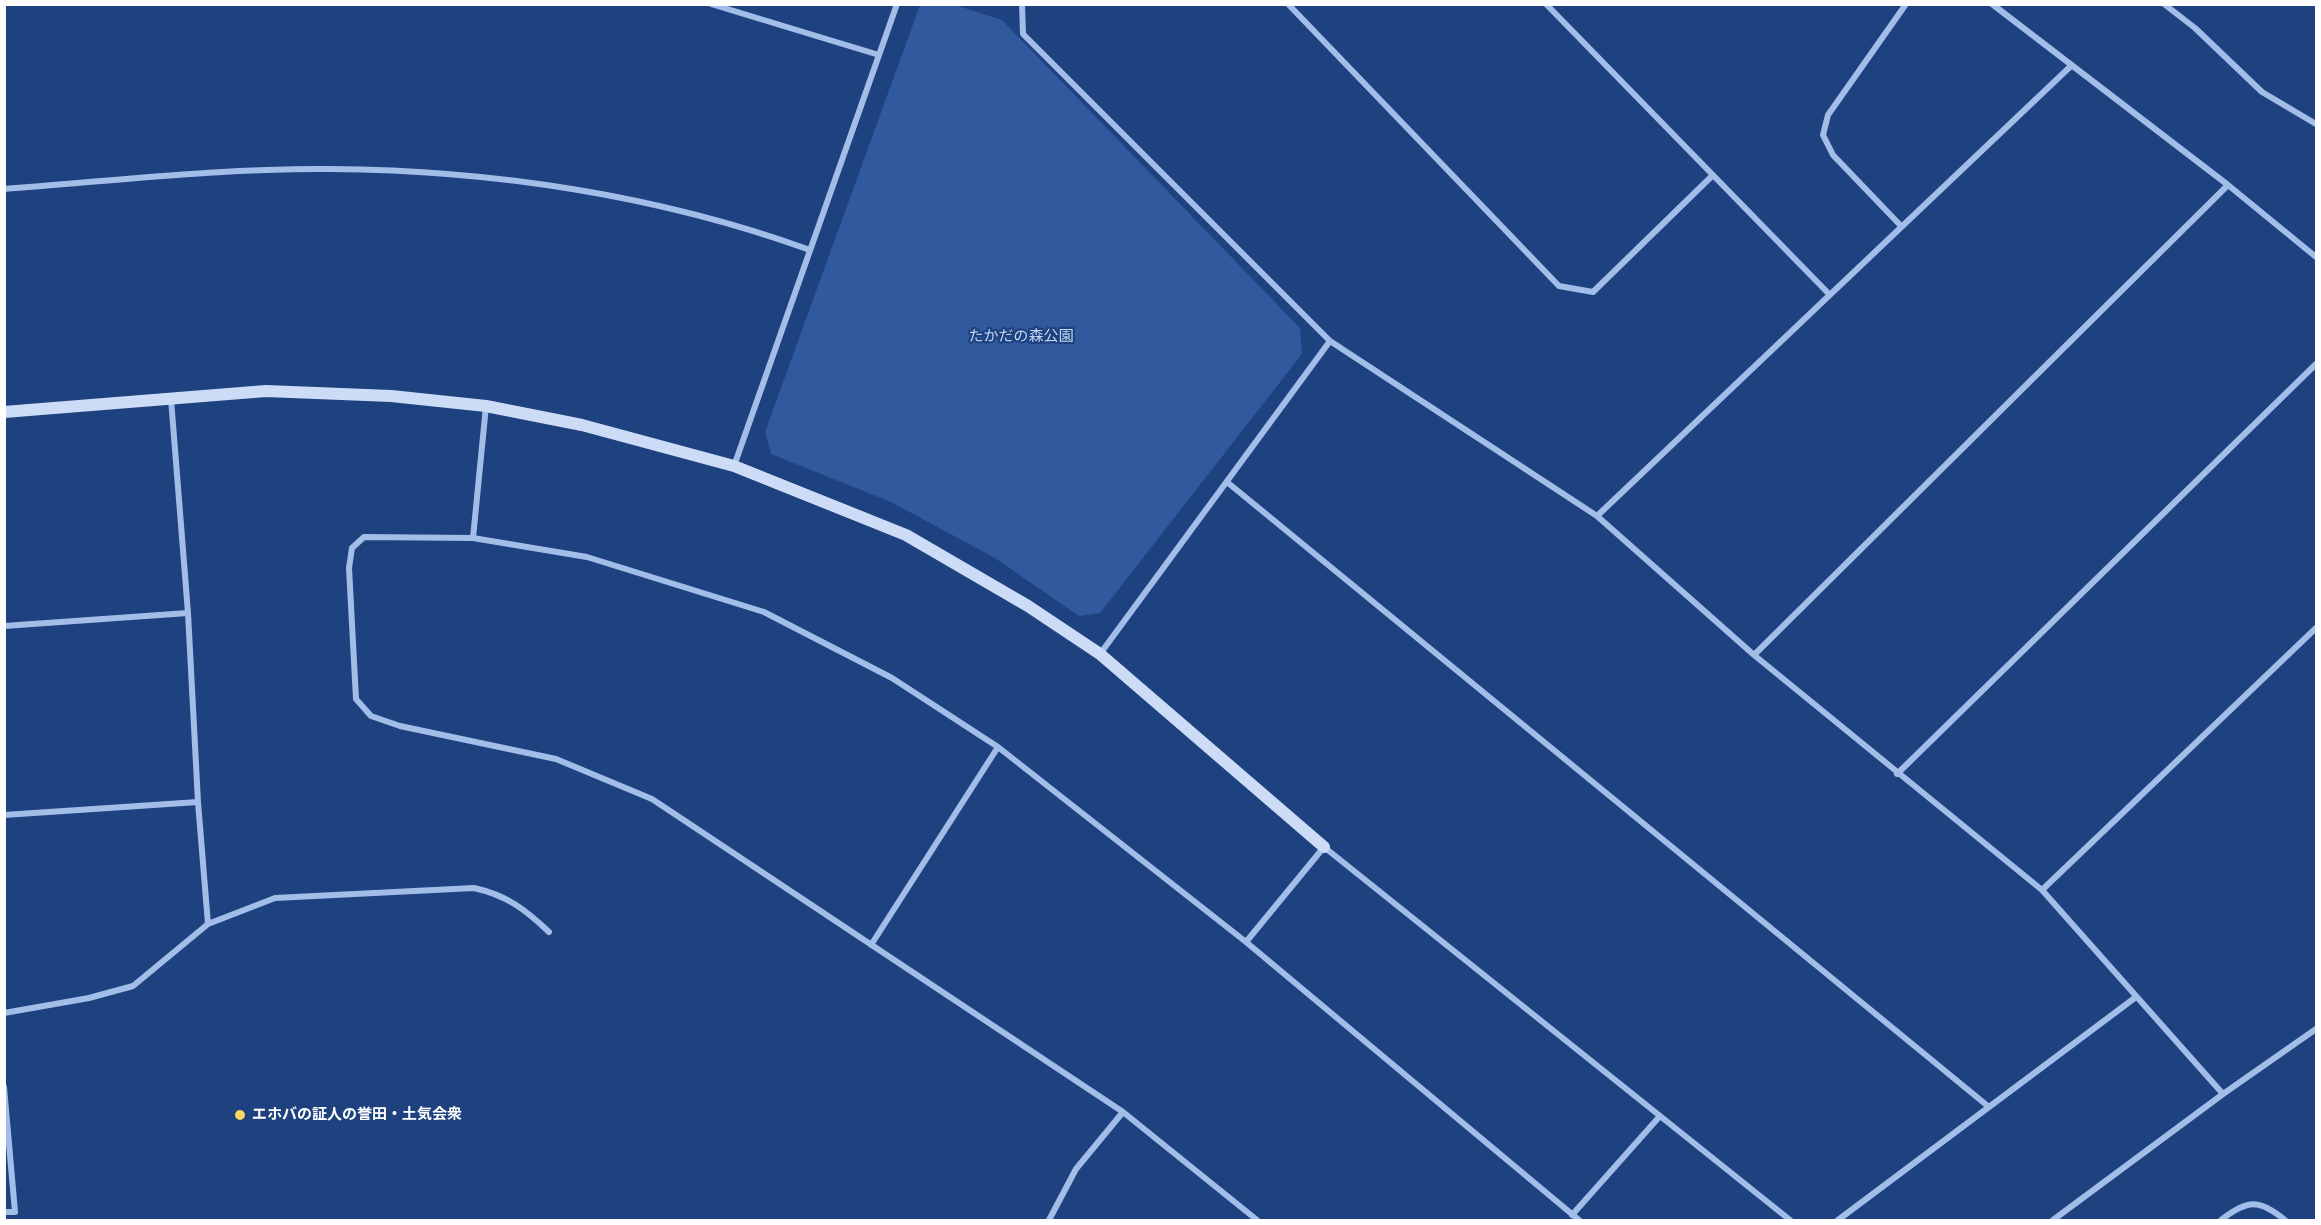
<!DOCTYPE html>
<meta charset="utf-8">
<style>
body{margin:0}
#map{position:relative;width:2321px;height:1225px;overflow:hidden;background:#1e427f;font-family:Helvetica,sans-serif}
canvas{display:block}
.frame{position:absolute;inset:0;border:6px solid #fff;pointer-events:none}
</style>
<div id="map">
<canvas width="2321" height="1225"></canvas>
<div class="frame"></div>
</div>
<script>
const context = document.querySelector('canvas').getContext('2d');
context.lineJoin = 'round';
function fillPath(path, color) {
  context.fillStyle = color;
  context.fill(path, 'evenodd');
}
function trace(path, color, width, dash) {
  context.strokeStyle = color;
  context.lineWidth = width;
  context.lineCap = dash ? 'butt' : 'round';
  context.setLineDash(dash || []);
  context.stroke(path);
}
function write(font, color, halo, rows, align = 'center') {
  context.font = font + ' Helvetica,"Noto Sans JP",sans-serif';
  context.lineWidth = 4.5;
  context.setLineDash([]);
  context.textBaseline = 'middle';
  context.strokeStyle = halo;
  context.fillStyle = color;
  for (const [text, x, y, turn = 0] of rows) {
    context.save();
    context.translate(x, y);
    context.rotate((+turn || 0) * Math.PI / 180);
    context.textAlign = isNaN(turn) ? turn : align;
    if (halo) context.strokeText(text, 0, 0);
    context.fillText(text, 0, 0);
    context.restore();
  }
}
fillPath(new Path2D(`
 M920 5H955L1002 20 1300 328 1302 354 1100 613 1079 616 995 558 891 502 771 454 765 432Z`), '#315a9e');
trace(new Path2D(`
 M711 4 879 55
 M1022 4 1023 34 1330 341 1597 516 1754 655 2042 890 2223 1094
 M1288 4 1559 286 1593 292 1713 175
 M1546 4 1829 294
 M1992 4 2228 185 2316 257
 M2164 4 2195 28 2262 92 2316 124
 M4 189C112 181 222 168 330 169 492 170 658 195 810 250
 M1901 226 1833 155 1823 135 1828 115 1906 4
 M171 399 188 613 198 802 208 924
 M734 466 897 4
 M1227 482 1989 1107
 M1597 516 2072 65
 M473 538 486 406
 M4 626 188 613
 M1100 654 1330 341
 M1754 655 2228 185
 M1897 774 2316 364
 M4 815 198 802
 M2042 890 2316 628
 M1246 942 1324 847 1790 1220
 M871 945 998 747
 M4 1013 89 998 133 986 208 924 275 898 474 888C506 895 525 909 549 932
 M4 1087 15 1212H4
 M1572 1215 1660 1116
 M1049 1220 1076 1169 1123 1112
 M1257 1220 1123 1112 652 799 556 759 400 726 371 716 356 699 349 568 352 548 364 537 473 538 587 557 764 612 892 678 998 747 1246 942 1579 1220
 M1838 1220 2136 997
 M2053 1220 2223 1094 2316 1029
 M2221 1220C2248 1199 2259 1199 2285 1220`), '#a2bde8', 6);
trace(new Path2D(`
 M4 412 266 391 391 396 486 406 582 425 734 466 906 535 1028 606 1100 654 1324 847`), '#cddcf6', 12);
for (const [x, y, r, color] of [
 [240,1115,6,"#f7d661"]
]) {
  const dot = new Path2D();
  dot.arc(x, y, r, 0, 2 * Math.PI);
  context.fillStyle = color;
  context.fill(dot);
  trace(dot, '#1e427f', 2);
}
write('15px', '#c6d8f6', '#1e427f', [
 ["たかだの森公園",1021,337]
]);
write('bold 15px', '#fff', '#1e427f', [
 ["エホバの証人の誉田・土気会衆",252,1115]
], 'left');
</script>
